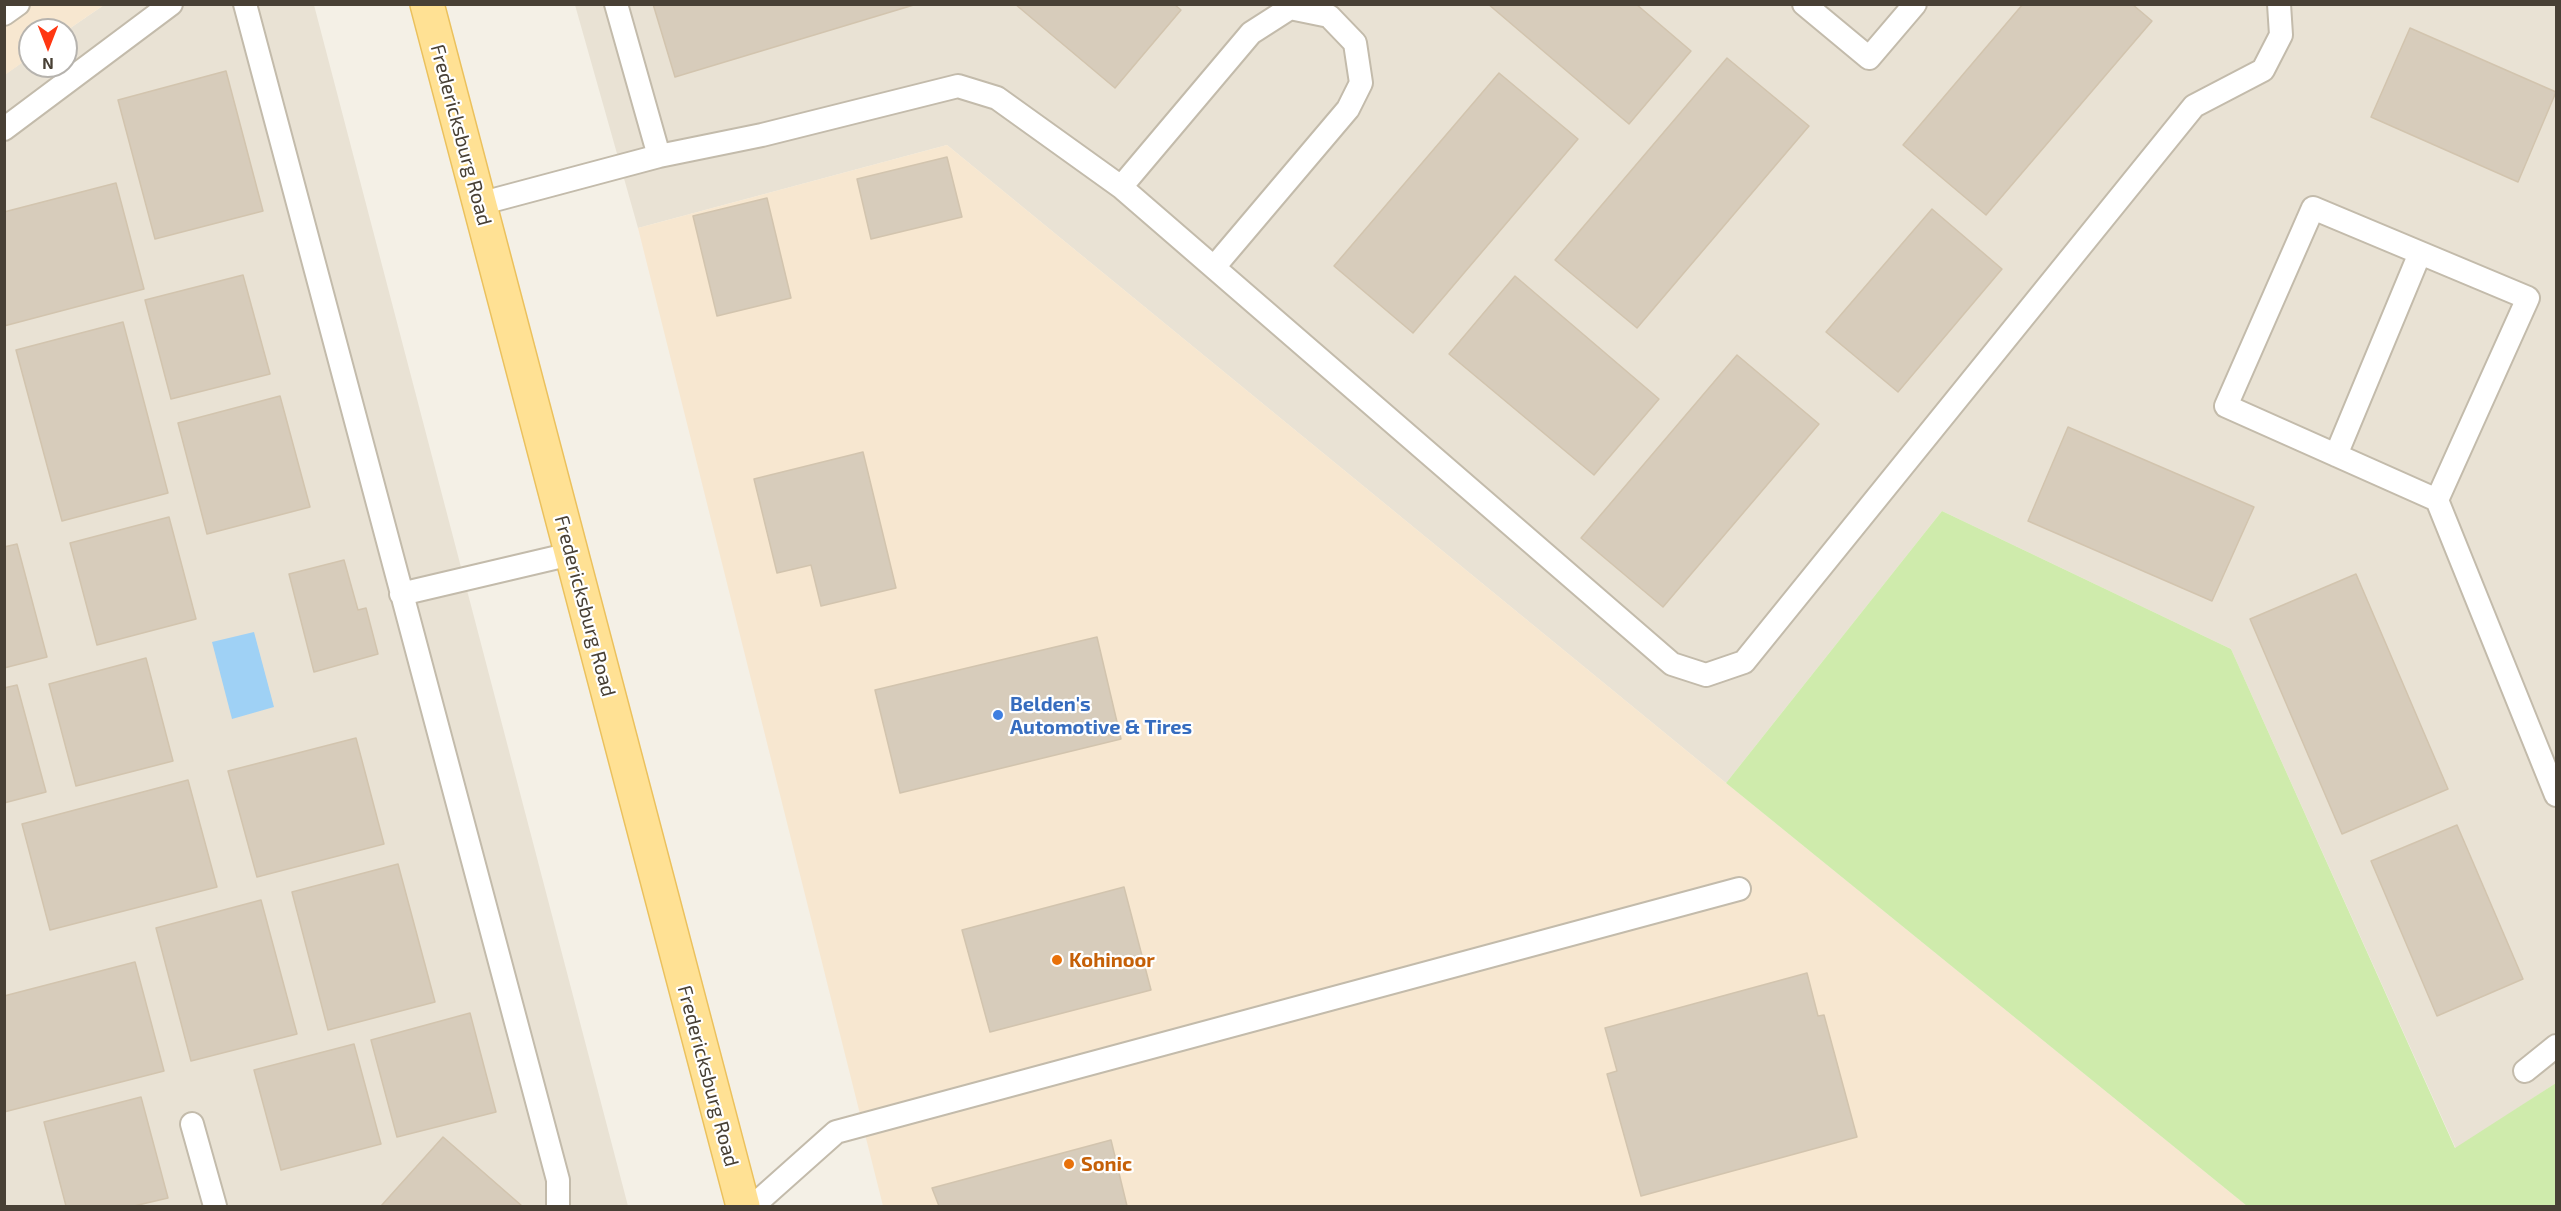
<!DOCTYPE html>
<style>
body{margin:0}
#map{position:relative;width:2561px;height:1211px;overflow:hidden;background:#f4f0e6;font-family:"Exo 2",sans-serif}
canvas{display:block}
.frame{position:absolute;inset:0;border:6px solid #484035;pointer-events:none}
.north{position:absolute;left:18px;top:18px;width:60px;height:60px;box-sizing:border-box;background:#fff;border:2px solid #b6b3ae;border-radius:50%;rotate:180deg;font-size:16px;font-weight:700;line-height:24px;text-align:center;color:#484035}
.north::after{content:'';display:block;margin:auto;width:21px;height:27px;background:#ff3712;clip-path:polygon(50% 0,100% 100%,50% 72%,0 100%)}
</style>
<div id="map">
<canvas width="2561" height="1211"></canvas>
<div class="frame"></div>
<div class="north">N</div>
</div>
<script>
const context = document.querySelector('canvas').getContext('2d');
context.lineJoin = 'round';
function fillPath(path, color) {
  context.fillStyle = color;
  context.fill(path, 'evenodd');
}
function trace(path, color, width, dash) {
  context.strokeStyle = color;
  context.lineWidth = width;
  context.lineCap = dash ? 'butt' : 'round';
  context.setLineDash(dash || []);
  context.stroke(path);
}
function write(font, color, halo, rows, align = 'center') {
  context.font = font + ' "Exo 2",sans-serif';
  context.lineWidth = 4.5;
  context.setLineDash([]);
  context.textBaseline = 'middle';
  context.strokeStyle = halo;
  context.fillStyle = color;
  for (const [text, x, y, turn = 0] of rows) {
    context.save();
    context.translate(x, y);
    context.rotate((+turn || 0) * Math.PI / 180);
    context.textAlign = isNaN(turn) ? turn : align;
    if (halo) context.strokeText(text, 0, 0);
    context.fillText(text, 0, 0);
    context.restore();
  }
}
fillPath(new Path2D(`
 M104 5H314L628 1206H5L4 75 30 57V66H66V31Z
 M575 5H2556V1083L2456 1149 2231 649 1942 511 1726 783 947 145 638 228Z`), '#e9e2d4');
fillPath(new Path2D(`
 M5 5H104L66 31 30 30V57L5 75Z
 M947 145 1726 783 2247 1206H883L638 228Z`), '#f7e7d0');
fillPath(new Path2D(`
 M1942 511 2231 649 2455 1148 2556 1083V1206H2247L1726 783Z`), '#cfebac');
fillPath(new Path2D(`
 M254 632 274 707 232 719 212 642Z`), '#9fd1f5');
const building = new Path2D(`
 M653 4H917L675 77Z
 M1015 4H1174L1181 10 1115 88Z
 M1488 4H1636L1691 51 1629 124Z
 M2023 4H2132L2152 21 1986 215 1903 145Z
 M2410 28 2556 92 2518 182 2371 117Z
 M1727 58 1809 126 1637 328 1555 260Z
 M226 71 263 211 155 239 118 100Z
 M1499 73 1578 139 1413 333 1334 266Z
 M947 157 962 217 871 239 857 179Z
 M116 183 144 289 4 326V212Z
 M767 198 791 298 717 316 693 216Z
 M1932 209 2002 269 1898 392 1826 332Z
 M243 275 270 374 171 399 145 300Z
 M1515 276 1659 399 1594 475 1449 354Z
 M123 322 168 493 62 521 16 350Z
 M1737 355 1819 424 1663 607 1581 538Z
 M280 396 310 507 207 534 178 423Z
 M2068 427 2254 507 2212 601 2028 521Z
 M863 452 896 588 821 606 811 565 777 573 754 479Z
 M169 517 196 619 97 645 70 543Z
 M17 544 47 657 4 668V547Z
 M344 560 358 610 366 608 378 654 314 672 289 574Z
 M2356 574 2448 789 2342 834 2250 619Z
 M1097 637 1121 739 900 793 875 690Z
 M146 658 173 761 76 786 49 684Z
 M17 685 46 792 4 803V688Z
 M356 738 384 844 257 877 228 771Z
 M188 780 217 887 50 930 22 824Z
 M2457 825 2523 979 2437 1016 2371 861Z
 M398 864 435 1002 328 1030 292 892Z
 M1124 887 1151 990 990 1032 962 930Z
 M261 900 297 1034 191 1061 156 928Z
 M135 962 164 1071 4 1112V996Z
 M1807 973 1818 1016 1824 1015 1857 1137 1641 1196 1607 1074 1617 1071 1605 1028Z
 M470 1013 496 1112 397 1137 371 1040Z
 M354 1044 381 1144 281 1170 254 1070Z
 M141 1097 168 1198 134 1206H66L44 1122Z
 M443 1137 522 1206H381Z
 M1111 1140 1127 1206H939L932 1188Z`);
fillPath(building, '#d7ccbb');
trace(building, '#d2c4ae', 1.5);
const lane = new Path2D(`
 M245 4 558 1180V1206
 M616 4 659 156
 M1804 4 1869 58 1915 4
 M4 14 18 4
 M4 129 171 4
 M1121 187 1251 33 1290 8 1329 16 1355 43 1361 83 1348 109 1215 266
 M479 204 659 156 762 135 958 86 997 98 1121 187 1672 664 1706 675 1744 662 2194 106 2263 70 2281 35 2279 4
 M2336 455 2420 253
 M2437 500 2528 298 2313 208 2226 406 2437 500 2556 795
 M401 594 571 554
 M2525 1071 2556 1046
 M192 1124 215 1206
 M753 1206 836 1132 1739 889`);
const primary = new Path2D(`
 M427 4 743 1206`);
trace(lane, '#c3bbab', 26);
trace(primary, '#ebc15d', 36);
trace(lane, '#fff', 22);
trace(primary, '#ffe194', 33);
for (const [x, y, r, color] of [
 [998,715,6,"#3f7fe0"],
 [1057,960,6,"#e8710a"],
 [1069,1164,6,"#e8710a"]
]) {
  const dot = new Path2D();
  dot.arc(x, y, r, 0, 2 * Math.PI);
  context.fillStyle = color;
  context.fill(dot);
  trace(dot, '#fff', 2);
}
write('20px', '#484035', '#fff', [
 ["Fredericksburg Road",461,135,75],
 ["Fredericksburg Road",585,606,75],
 ["Fredericksburg Road",708,1076,75]
]);
write('bold 20px', '#366cbe', '#fff', [
 ["Belden's",1010,704],
 ["Automotive & Tires",1010,727]
], 'left');
write('bold 20px', '#c56008', '#fff', [
 ["Kohinoor",1069,960],
 ["Sonic",1081,1164]
], 'left');
</script>
